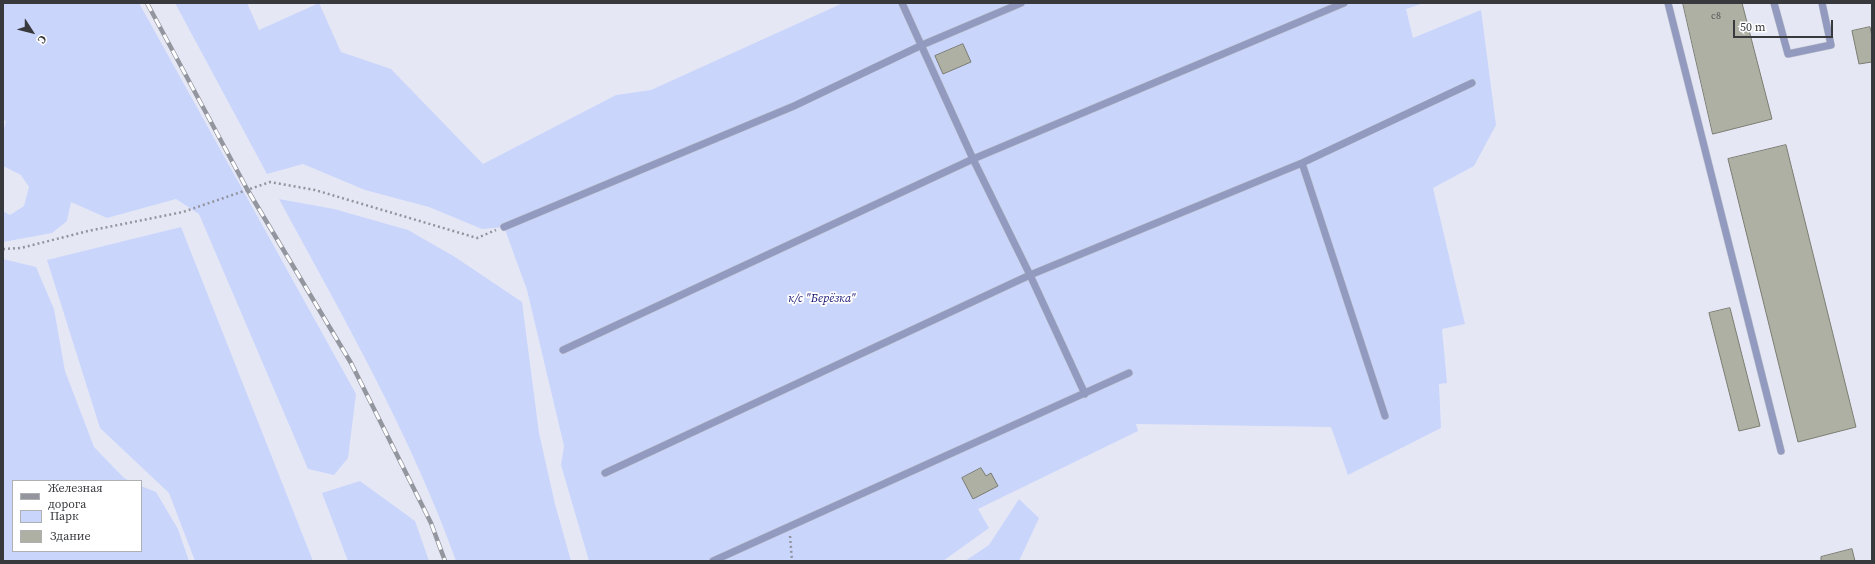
<!DOCTYPE html>
<meta charset="utf-8">
<style>
body{margin:0}
#map{position:relative;width:1875px;height:564px;overflow:hidden;background:#e5e8f4;font-family:"Source Serif 4",serif}
canvas{display:block}
.frame{position:absolute;inset:0;border:4px solid #37393d;pointer-events:none}
.legend{position:absolute;left:12px;top:480px;width:130px;height:72px;box-sizing:border-box;background:#fff;border:1px solid #afb0b1;margin:0;padding:5px 7px;list-style:none;font-size:12px;color:#37393d}
.legend li{display:flex;align-items:center;gap:8px;height:20px}
.legend b{width:20px;border:1px solid #afb0b1}
.north{position:absolute;left:12px;top:12px;width:40px;height:40px;-webkit-text-stroke:3px #fff;paint-order:stroke;rotate:126deg;font-size:11px;font-weight:700;line-height:16px;text-align:center;color:#37393d}
.north::after{content:'';display:block;margin:auto;width:14px;height:18px;background:#37393d;clip-path:polygon(50% 0,100% 100%,50% 72%,0 100%)}
.scale{position:absolute;left:1733px;top:20px;width:100px;height:18px;box-sizing:border-box;border:2px solid #37393d;border-top:0;padding-left:5px;font-size:12px;line-height:14px;white-space:nowrap;color:#37393d;-webkit-text-stroke:3px #fff;paint-order:stroke}
</style>
<div id="map">
<canvas width="1875" height="564"></canvas>
<div class="frame"></div>
<ul class="legend">
<li><b style="height:5px;background:#94969f"></b>Железная дорога</li>
<li><b style="height:11px;background:#cad5fc"></b>Парк</li>
<li><b style="height:11px;background:#aeb0a4"></b>Здание</li>
</ul>
<div class="north">С</div>
<div class="scale">50 m</div>
</div>
<script>
const context = document.querySelector('canvas').getContext('2d');
context.lineJoin = 'round';
function fillPath(path, color) {
  context.fillStyle = color;
  context.fill(path, 'evenodd');
}
function trace(path, color, width, dash) {
  context.strokeStyle = color;
  context.lineWidth = width;
  context.lineCap = dash ? 'butt' : 'round';
  context.setLineDash(dash || []);
  context.stroke(path);
}
function write(font, color, halo, rows, align = 'center') {
  context.font = font + ' "Source Serif 4",serif';
  context.lineWidth = 3.5;
  context.setLineDash([]);
  context.textBaseline = 'middle';
  context.strokeStyle = halo;
  context.fillStyle = color;
  for (const [text, x, y, turn = 0] of rows) {
    context.save();
    context.translate(x, y);
    context.rotate((+turn || 0) * Math.PI / 180);
    context.textAlign = isNaN(turn) ? turn : align;
    if (halo) context.strokeText(text, 0, 0);
    context.fillText(text, 0, 0);
    context.restore();
  }
}
fillPath(new Path2D(`
 M3 3H139L356 394 348 458 334 475 308 469 199 214 176 199 107 218 71 202 67 221 52 233 3 242V211L10 215 24 206 29 187 21 175 3 166V132L6 121 3 120Z
 M175 3H247L259 30 319 3 341 52 391 69 483 164 616 95 651 90 843 3H1424L1406 9 1413 38 1481 10 1496 125 1474 166 1433 188 1465 324 1442 329 1447 383 1439 384 1441 428 1348 475 1331 427 1136 424 1138 431 978 509 989 528 943 561H589L561 465 564 446 527 290 504 227 482 229 429 207 365 190 303 164 267 174Z
 M279 199 334 209 408 230 455 257 522 302 539 433 555 504 571 561H456C411 435 343 317 279 199Z
 M181 227 313 561H195L169 493 100 428 47 260Z
 M3 259 36 267 54 309 65 371 94 447 124 478 130 481H13V551H141V486L156 492 178 529 189 561H3Z
 M360 481 415 521 429 561H348L322 493Z
 M1019 499 1039 518 1019 561H965L989 545Z`), '#cad5fc');
const building = new Path2D(`
 M1683 3H1742L1772 119 1713 134Z
 M1870 27 1872 36V62L1859 64 1852 31Z
 M963 44 971 62 943 74 935 56Z
 M1786 145 1856 427 1798 442 1728 159Z
 M1730 308 1760 426 1739 431 1709 313Z
 M981 468 986 476 991 473 998 486 973 499 962 478Z
 M1852 549 1855 561H1821V557Z`);
fillPath(building, '#aeb0a4');
trace(building, '#7b7d72', 1);
const service = new Path2D(`
 M902 3 973 159 1030 275 1085 394
 M1668 3 1781 451
 M1774 3 1788 54 1831 45 1822 3
 M1302 163 1385 416
 M504 227 794 106 922 45 1021 3
 M563 350 973 159 1344 3
 M605 473 1030 275 1302 163 1472 83
 M713 561 1129 373`);
trace(service, '#c2c5cf', 8);
trace(new Path2D(`
 M3 249 21 248 88 231 183 212 270 182 315 190 477 238 496 230
 M790 536 792 561`), '#92959d', 2.5, [2, 3]);
trace(service, '#929bbf', 7);
const rail = new Path2D(`
 M147 3 247 189 351 363 431 523 445 561`);
trace(rail, '#94969f', 4.5);
trace(rail, '#fff', 3, [9]);
write('10px', '#555757', null, [
 ["с8",1716,16]
]);
write('italic 12px', '#1b1874', '#fff', [
 ["к/с \"Берёзка\"",822,299]
]);
</script>
